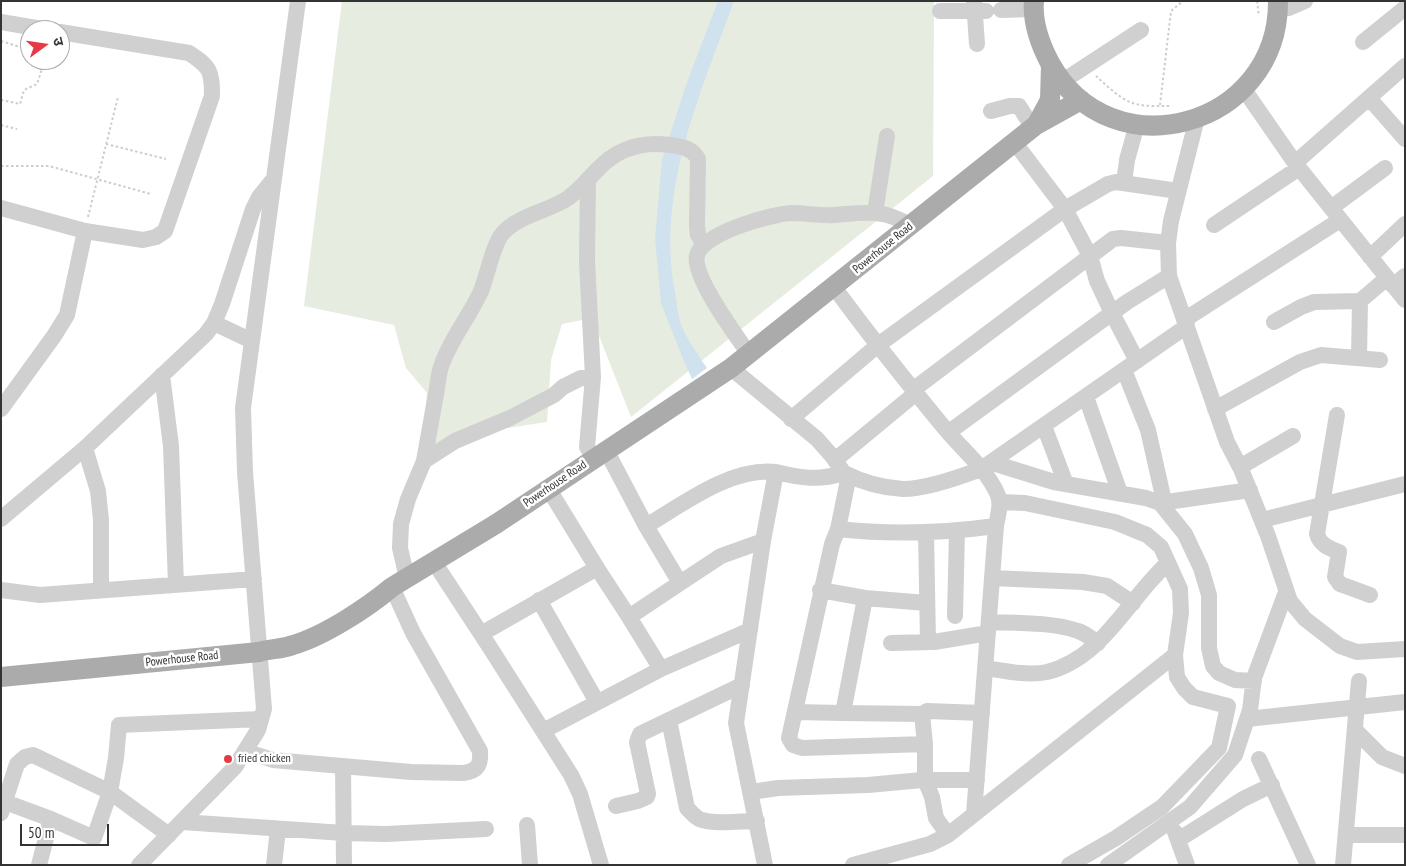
<!DOCTYPE html>
<meta charset="utf-8">
<style>
body{margin:0}
#map{position:relative;width:1406px;height:866px;overflow:hidden;background:#fff;font-family:"PT Sans Narrow","Noto Sans Devanagari",sans-serif}
canvas{display:block}
.frame{position:absolute;inset:0;border:2px solid #333;pointer-events:none}
.north{position:absolute;left:20px;top:20px;width:50px;height:50px;box-sizing:border-box;background:#fff;border:1px solid #adadad;border-radius:50%;rotate:76deg;font-size:14px;font-weight:700;line-height:20px;text-align:center;color:#333}
.north::after{content:'';display:block;margin:auto;width:18px;height:22px;background:#e63946;clip-path:polygon(50% 0,100% 100%,50% 72%,0 100%)}
.scale{position:absolute;left:20px;top:824px;width:89px;height:22px;box-sizing:border-box;border:2px solid #333;border-top:0;padding-left:6px;font-size:15px;line-height:18px;white-space:nowrap;color:#333;-webkit-text-stroke:4px #fff;paint-order:stroke}
</style>
<div id="map">
<canvas width="1406" height="866"></canvas>
<div class="frame"></div>
<div class="north">उ</div>
<div class="scale">50 m</div>
</div>
<script>
const context = document.querySelector('canvas').getContext('2d');
context.lineJoin = 'round';
function fillPath(path, color) {
  context.fillStyle = color;
  context.fill(path, 'evenodd');
}
function trace(path, color, width, dash) {
  context.strokeStyle = color;
  context.lineWidth = width;
  context.lineCap = dash ? 'butt' : 'round';
  context.setLineDash(dash || []);
  context.stroke(path);
}
function write(font, color, halo, rows, align = 'center') {
  context.font = font + ' "PT Sans Narrow",sans-serif';
  context.lineWidth = 5;
  context.setLineDash([]);
  context.textBaseline = 'middle';
  context.strokeStyle = halo;
  context.fillStyle = color;
  for (const [text, x, y, turn = 0] of rows) {
    context.save();
    context.translate(x, y);
    context.rotate((+turn || 0) * Math.PI / 180);
    context.textAlign = isNaN(turn) ? turn : align;
    if (halo) context.strokeText(text, 0, 0);
    context.fillText(text, 0, 0);
    context.restore();
  }
}
fillPath(new Path2D(`
 M342 1H934L933 176 631 417 592 318 562 324 551 360 547 422 494 430 449 447 420 469 427 393 406 368 394 325 304 306Z`), '#e6ecdf');
fillPath(new Path2D(`
 M718 1H734C700 95 656 190 675 292 677 304 678 319 683 329 689 343 699 356 707 368L692 379 683 359 661 303 655 238 662 160 686 85Z`), '#cfe2ee');
trace(new Path2D(`
 M1257 1 1259 16
 M1 41 30 50
 M1096 76C1106 85 1118 97 1130 102 1142 107 1157 106 1170 106
 M1 100 20 104 24 90 37 84 45 60
 M1160 105 1171 11 1183 1
 M1 125 17 129
 M106 144 166 159
 M1 166H49L151 194
 M88 217 118 97`), '#cdcdcd', 2, [2.5, 2.5]);
trace(new Path2D(`
 M974 1 977 44
 M1278 9 1289 8 1305 1
 M1001 10 1034 9
 M940 11H986
 M1 22 48 30
 M1363 42 1405 8
 M1063 81 1141 30
 M1243 88 1295 163 1405 300
 M1369 98 1405 139
 M991 111 1010 106H1019L1033 128
 M1197 118 1171 221 1168 243 1169 276 1227 442 1241 469 1268 536 1290 601 1305 619 1340 646 1357 652 1405 649
 M1015 143 1065 209 1090 256 1097 281 1112 313 1137 361
 M1295 163 1405 66
 M588 179 587 261 593 377
 M1124 183 1127 160 1137 124
 M1 208 85 231 143 240 156 237 165 231 212 96C212 70 210 67 189 53L60 32
 M1331 208 1385 168
 M875 213 887 136
 M1214 225 1299 168
 M1370 257 1405 224
 M1393 286 1405 276
 M834 287C870 336 908 384 947 431 964 451 986 469 997 493 1002 503 998 515 996 526L974 814
 M1184 320 1340 220
 M1274 322 1301 307 1314 302 1360 301 1387 278
 M214 323 252 341
 M749 354C736 335 692 277 697 255 703 233 771 214 792 213 806 213 820 216 834 215 850 214 866 211 883 214 893 216 902 221 911 225
 M1359 358 1360 301
 M731 368 817 439 832 456 844 473C818 481 801 478 776 472
 M1124 370 1148 430 1164 501
 M162 375 171 446 176 585
 M914 389 1113 239 1121 238 1168 243
 M1086 397 1120 493
 M1 409 54 336 67 315 85 231
 M1215 409 1300 362 1321 355 1380 360
 M1337 415 1317 534C1320 545 1329 548 1339 552L1335 577 1340 584 1370 595
 M791 419 878 345 1065 209 1108 184 1116 182 1178 191
 M1044 426 1066 484
 M949 432 1127 302 1169 276
 M85 448 98 491 101 520V590
 M606 450 646 526 680 583 721 556 763 541 736 723 765 865
 M835 460 916 393
 M424 461C428 439 432 416 436 394 438 385 438 373 442 364 451 338 470 316 481 291 487 276 493 245 502 234 517 216 545 212 565 200 578 192 587 180 598 169 617 149 642 141 670 145 683 147 692 148 698 159L697 226 698 235 704 245
 M993 463 1054 482 1146 498 1160 503 1185 534 1201 568 1209 595V648L1213 666 1219 673 1235 680 1254 681
 M1240 467 1293 436
 M844 473C862 482 882 488 903 489 926 489 960 477 981 469L1187 326
 M548 488 597 568
 M1000 502 1025 503 1115 522 1147 535 1161 547 1180 589 1181 613 1175 655 1177 677 1184 688 1193 697 1228 706 1219 748 1162 807 1116 838 1069 865
 M1160 503 1250 490
 M1 519 85 448 206 334 214 323 222 304 253 209 259 197 272 181
 M1262 520 1405 484
 M646 526C683 504 731 467 776 472L763 541
 M838 529 849 475
 M926 532 928 642
 M434 562 489 646 571 775 580 794 601 865
 M407 578 400 548 401 524 408 499 424 461 455 441 510 418 554 395 563 387 581 378 593 377 587 447 594 458
 M992 578 1083 582 1107 586 1133 603
 M1 590 40 595 254 579
 M820 590 865 598 927 603
 M865 598 843 713 922 714
 M539 600 597 702
 M955 616 957 531
 M629 617 661 669 750 630
 M989 622C1017 623 1052 622 1078 631 1085 633 1092 639 1098 643
 M481 634 597 568 629 617 680 583
 M891 643 934 642 988 633
 M986 668C1005 671 1028 676 1047 672 1091 661 1115 623 1142 591 1150 581 1159 572 1168 562
 M742 685 669 720 687 808C691 812 694 816 699 819 712 825 741 821 757 821
 M795 712 843 713
 M1247 719 1405 702
 M543 731 661 669
 M1356 731 1382 757 1405 766
 M925 744 802 748 793 745 789 738 832 544 838 529C891 535 944 533 996 526
 M245 751 273 760 411 772 463 773C478 771 481 765 480 751L413 633 392 587
 M1259 759 1308 865
 M343 766 344 865
 M751 792 778 788 868 785 922 780H977
 M5 802 51 819
 M616 806 638 801 647 797 648 794 637 742 640 734 669 720
 M1 813 17 764 25 757 33 755 110 792 169 835
 M182 822 344 833 386 834 486 829
 M527 825 530 865
 M1175 832 1187 865
 M948 835 936 818 932 797 925 780V744L922 714 927 711 982 713
 M1346 835H1405
 M1178 840 1243 799 1272 785
 M39 865 51 819 94 838 110 792 116 758 119 725 261 719
 M139 865 235 767 258 730 264 709 245 472 243 408 298 1
 M274 865 278 829
 M853 865 930 844 948 835 1175 655
 M1108 865 1190 807 1235 755 1250 710 1254 678 1286 592
 M1343 865 1359 681`), '#d0d0d0', 16);
trace(new Path2D(`
 M1034 1C1032 23 1040 44 1050 63 1111 174 1279 127 1278 1
 M1037 124 1050 100 1051 65
 M1 677 259 652C270 649 282 649 293 645 324 636 367 608 392 587L496 524 731 368 1036 125 1081 100`), '#ababab', 20);
for (const [x, y, r, color] of [
 [228,759,5,"#e63946"]
]) {
  const dot = new Path2D();
  dot.arc(x, y, r, 0, 2 * Math.PI);
  context.fillStyle = color;
  context.fill(dot);
  trace(dot, '#fff', 2);
}
write('12px', '#333', '#fff', [
 ["Powerhouse Road",883,248,-39],
 ["Powerhouse Road",555,484,-34],
 ["Powerhouse Road",182,659,-6]
]);
write('12px', '#333', '#fff', [
 ["fried chicken",238,759]
], 'left');
</script>
